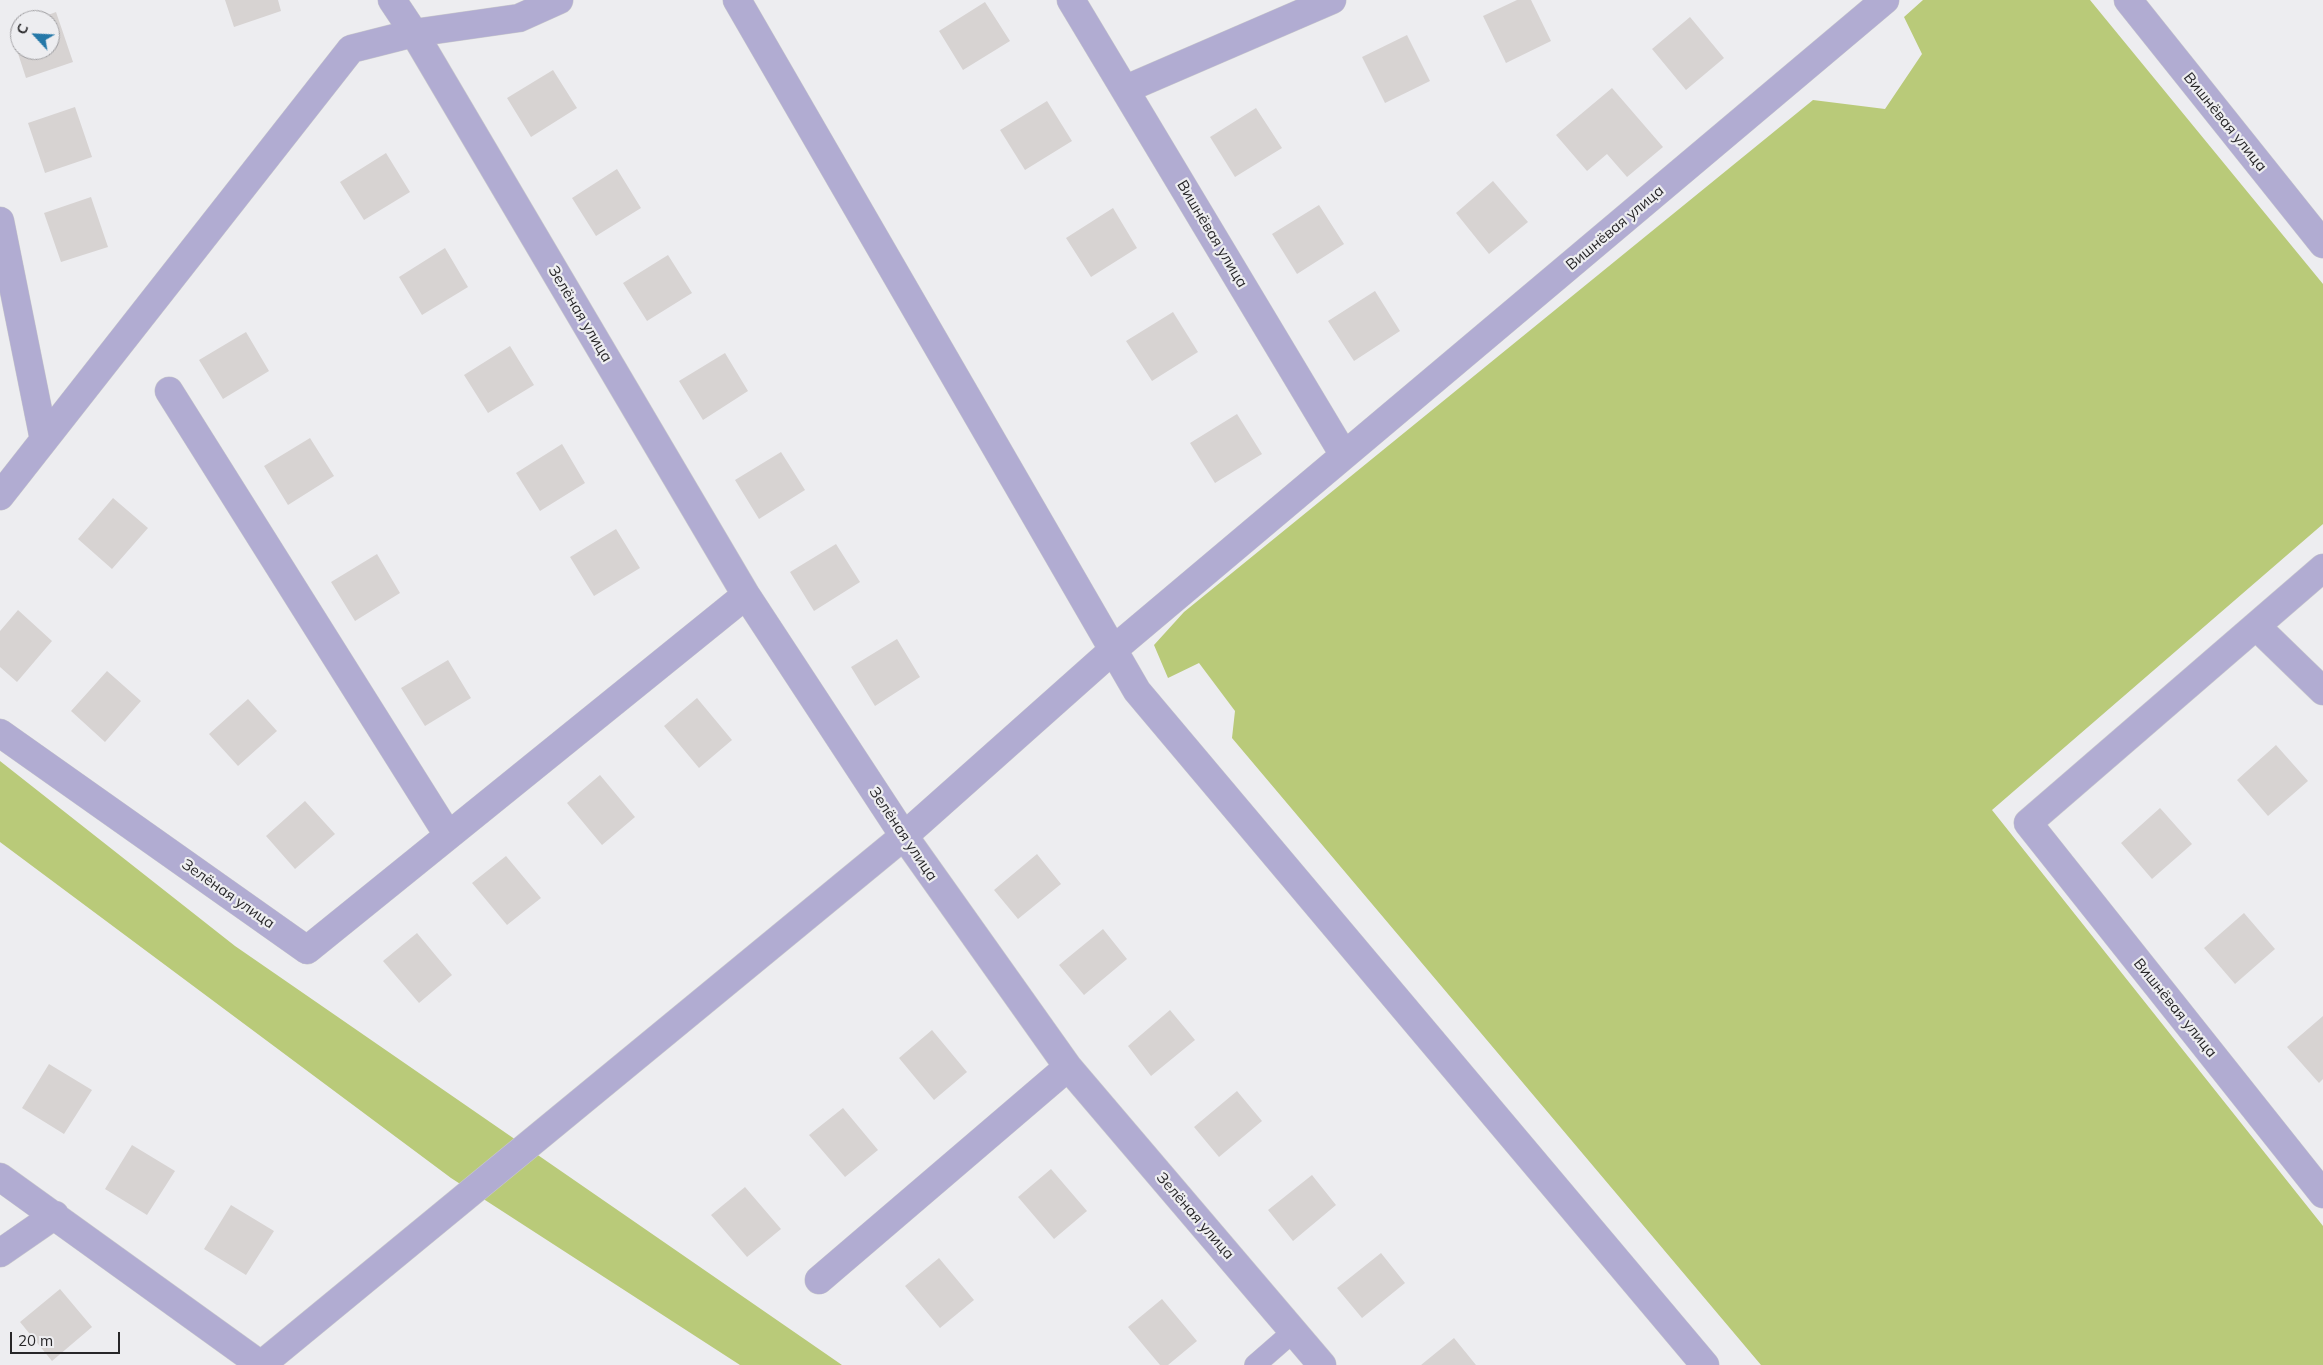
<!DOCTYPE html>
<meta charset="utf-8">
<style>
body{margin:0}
#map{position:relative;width:2323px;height:1365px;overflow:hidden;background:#ededf0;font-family:Mulish,sans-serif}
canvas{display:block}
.north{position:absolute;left:10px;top:10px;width:50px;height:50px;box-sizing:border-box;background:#ededf0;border:1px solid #9e9da0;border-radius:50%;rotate:295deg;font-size:14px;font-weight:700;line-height:20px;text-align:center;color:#272628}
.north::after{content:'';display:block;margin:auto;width:18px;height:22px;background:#2578a8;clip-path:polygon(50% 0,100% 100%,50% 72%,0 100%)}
.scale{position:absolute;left:10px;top:1332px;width:110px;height:22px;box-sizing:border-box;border:2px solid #272628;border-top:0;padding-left:6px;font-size:15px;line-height:18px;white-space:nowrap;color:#272628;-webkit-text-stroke:4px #ededf0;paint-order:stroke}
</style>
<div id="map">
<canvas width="2323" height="1365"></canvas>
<div class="north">С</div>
<div class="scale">20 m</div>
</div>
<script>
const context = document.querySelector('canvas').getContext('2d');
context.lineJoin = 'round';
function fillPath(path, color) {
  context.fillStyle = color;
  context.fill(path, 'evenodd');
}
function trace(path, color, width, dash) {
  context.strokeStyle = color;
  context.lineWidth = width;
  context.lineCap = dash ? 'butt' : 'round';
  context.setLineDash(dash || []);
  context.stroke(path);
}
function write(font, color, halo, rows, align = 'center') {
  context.font = font + ' Mulish,sans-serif';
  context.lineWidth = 4.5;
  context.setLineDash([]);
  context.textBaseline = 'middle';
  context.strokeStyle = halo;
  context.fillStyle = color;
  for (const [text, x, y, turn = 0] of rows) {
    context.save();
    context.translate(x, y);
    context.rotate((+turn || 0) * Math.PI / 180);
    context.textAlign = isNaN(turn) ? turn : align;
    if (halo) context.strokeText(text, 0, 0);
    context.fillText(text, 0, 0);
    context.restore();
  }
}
fillPath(new Path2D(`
 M1923 0H2090L2323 284V524L1992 810 2323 1226V1365H1761L1232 738 1235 711 1199 663 1168 678 1154 645 1184 612 1813 100 1885 109 1922 54 1904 17Z
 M0 761 235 946 842 1365H740L451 1178 0 842Z`), '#b9ca79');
fillPath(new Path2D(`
 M225 0H278L281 11 234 27Z
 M1517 0H1531L1551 41 1506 63 1483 16Z
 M985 2 1010 41 963 70 939 31Z
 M56 12 73 62 26 78 10 29 20 25V50H50V20H35Z
 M1690 17 1724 58 1686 90 1652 49Z
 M1407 35 1430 81 1385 103 1362 57Z
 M553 70 577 108 531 137 507 98Z
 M1612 88 1663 147 1627 177 1607 154 1587 171 1556 135Z
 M1047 101 1072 141 1025 170 1000 130Z
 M75 107 92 157 45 173 28 123Z
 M1256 108 1282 148 1235 177 1210 137Z
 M386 153 410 192 364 220 340 182Z
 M617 169 641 208 596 236 572 198Z
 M1493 181 1528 222 1489 254 1456 213Z
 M91 197 108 247 61 262 44 213Z
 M1319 205 1344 244 1297 274 1272 234Z
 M1113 208 1137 248 1091 277 1066 238Z
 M445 248 468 287 422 315 399 277Z
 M668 255 692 293 647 321 623 283Z
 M1375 291 1400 331 1354 361 1328 321Z
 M1173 312 1198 352 1152 381 1126 341Z
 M246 332 269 371 223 399 199 360Z
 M510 346 534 385 488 413 464 375Z
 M725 353 748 391 703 420 679 381Z
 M1237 414 1262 454 1215 483 1190 443Z
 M310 438 334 476 288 505 264 466Z
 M562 444 585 483 540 511 516 473Z
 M781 452 805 490 759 519 735 480Z
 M113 498 148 528 112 569 78 539Z
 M616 529 640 568 594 596 570 557Z
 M836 544 860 582 814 611 790 572Z
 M377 554 400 593 355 621 331 582Z
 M18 610 52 641 17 682 0 667V631Z
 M897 639 920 677 875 706 851 667Z
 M448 660 471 698 425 726 401 688Z
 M107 671 141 701 105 742 71 711Z
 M697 698 732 740 699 768 664 726Z
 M248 699 277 731 238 766 209 734Z
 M2276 745 2308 781 2268 816 2237 780Z
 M600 775 635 817 602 845 567 803Z
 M305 801 335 834 295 869 266 836Z
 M2160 808 2192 844 2152 879 2121 843Z
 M1037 854 1061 884 1018 919 994 890Z
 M506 856 541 898 507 925 472 883Z
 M2244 913 2275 949 2235 984 2204 948Z
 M1103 929 1127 959 1084 995 1059 965Z
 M417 933 452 975 419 1003 383 961Z
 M1170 1010 1195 1040 1151 1076 1128 1046Z
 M2323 1016V1079L2319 1083 2287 1047Z
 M932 1030 967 1072 934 1100 899 1058Z
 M49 1064 92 1090 64 1134 22 1108Z
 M1237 1091 1262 1121 1219 1157 1194 1127Z
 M843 1108 878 1150 845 1177 809 1135Z
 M132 1145 175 1171 147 1215 105 1189Z
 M1051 1169 1087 1211 1054 1239 1018 1197Z
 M1312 1175 1336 1205 1293 1241 1268 1210Z
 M745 1187 781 1229 747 1257 711 1215Z
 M231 1205 274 1231 246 1275 204 1249Z
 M1381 1253 1405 1283 1362 1318 1337 1288Z
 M939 1258 974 1300 940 1328 905 1286Z
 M60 1289 92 1327 52 1361 20 1322Z
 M1162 1299 1197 1341 1168 1365H1160L1128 1327Z
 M1454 1338 1476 1365H1421Z`), '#d7d3d2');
const lane = new Path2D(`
 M1255 1365 1294 1331`);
const street = new Path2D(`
 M392 0 414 33 746 595 904 836 1068 1067 1322 1365
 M737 0 1137 691 1705 1365
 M1071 0 1344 455
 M2128 0 2323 244
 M1126 89 1332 0
 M0 221 44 440
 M169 391 448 835
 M0 496 351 49 414 33 519 18 559 0
 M2323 568 2028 823 2323 1194
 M2256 626 2323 691
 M0 733 307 950 746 595
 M0 1177 261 1365
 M0 1253 55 1215
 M819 1280 1068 1067
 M261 1365 904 836 1113 650 1885 0`);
trace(lane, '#c9c9cc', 22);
trace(street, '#c9c9cc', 29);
trace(lane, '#b1acd2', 21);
trace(street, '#b1acd2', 28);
write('15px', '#272628', '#ededf0', [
 ["Вишнёвая улица",2225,122,51],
 ["Вишнёвая улица",1615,228,-40],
 ["Вишнёвая улица",1212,234,59],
 ["Зелёная улица",580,314,59],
 ["Зелёная улица",903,834,56],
 ["Зелёная улица",228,894,35],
 ["Вишнёвая улица",2175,1008,51],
 ["Зелёная улица",1195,1216,49]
]);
</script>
